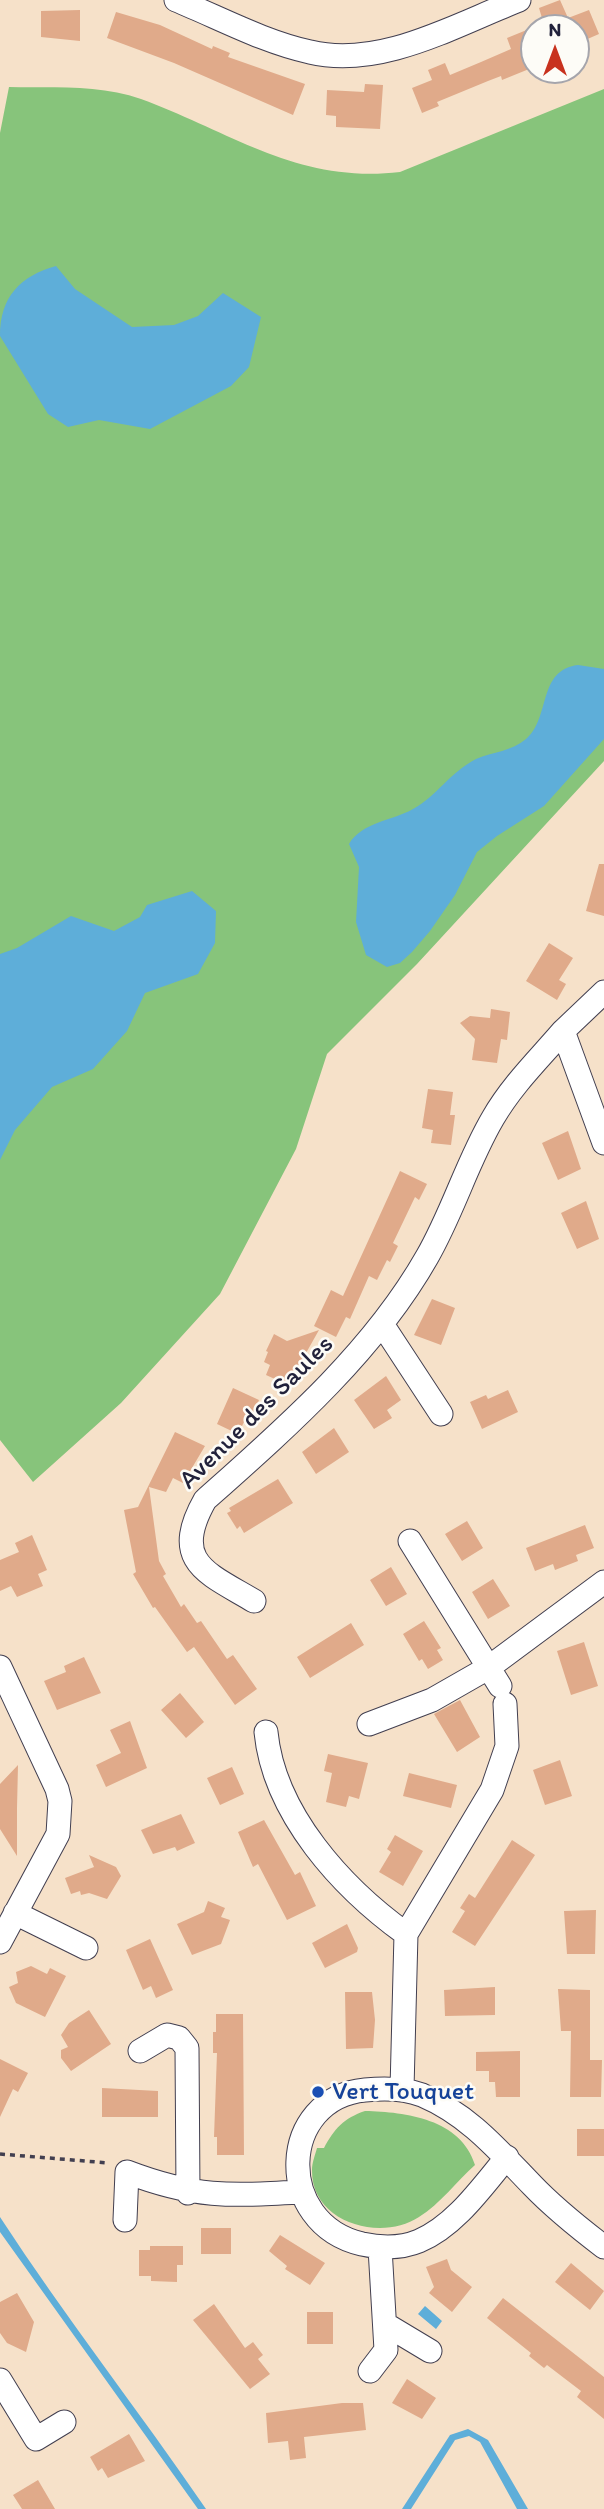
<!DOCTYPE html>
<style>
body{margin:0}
#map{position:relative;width:604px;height:2509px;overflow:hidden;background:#f6e1c9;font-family:Itim,sans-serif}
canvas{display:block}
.north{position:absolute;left:520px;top:14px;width:70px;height:70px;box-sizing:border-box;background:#fdfcf7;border:2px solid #a5a5ac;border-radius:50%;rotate:0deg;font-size:19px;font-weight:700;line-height:28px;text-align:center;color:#22223b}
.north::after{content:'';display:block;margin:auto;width:24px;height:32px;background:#c8321e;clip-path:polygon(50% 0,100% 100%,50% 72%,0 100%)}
</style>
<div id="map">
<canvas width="604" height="2509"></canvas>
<div class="north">N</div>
</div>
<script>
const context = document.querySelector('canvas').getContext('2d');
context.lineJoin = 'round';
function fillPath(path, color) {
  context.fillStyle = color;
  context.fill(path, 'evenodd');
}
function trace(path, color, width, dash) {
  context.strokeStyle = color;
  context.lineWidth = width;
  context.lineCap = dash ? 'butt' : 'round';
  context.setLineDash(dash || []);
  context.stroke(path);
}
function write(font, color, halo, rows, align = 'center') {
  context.font = font + ' Itim,sans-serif';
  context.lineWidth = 5;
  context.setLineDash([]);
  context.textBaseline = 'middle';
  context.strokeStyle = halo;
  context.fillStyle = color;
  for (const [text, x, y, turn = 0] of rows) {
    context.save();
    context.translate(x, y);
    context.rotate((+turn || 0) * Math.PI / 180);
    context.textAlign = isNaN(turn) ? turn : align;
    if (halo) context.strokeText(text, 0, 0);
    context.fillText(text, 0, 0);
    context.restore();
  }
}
fillPath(new Path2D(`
 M9 87C53 88 99 84 141 99 231 132 298 184 400 172L604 89V761L417 964 327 1054 296 1149 220 1294 121 1403 33 1482 0 1440V133Z
 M365 2111C406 2112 461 2119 475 2165 457 2181 440 2204 419 2217 381 2242 311 2223 312 2170 312 2163 315 2155 317 2148H324C334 2129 344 2118 365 2111Z`), '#87c47b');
fillPath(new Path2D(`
 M56 266 75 289 132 327 174 325 198 316 223 293 261 317 249 367 231 386 150 429 99 420 68 427 48 414 0 336C0 297 20 276 56 266Z
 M578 665 604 669V739L544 806 497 836 477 852 455 895 430 931 412 952 400 963 387 967 366 955 356 922 359 867 349 844C362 822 392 821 413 809 437 796 449 773 476 759 493 752 512 751 526 739 551 718 537 670 578 665Z
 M192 891 216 911 215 943 198 974 145 993 127 1031 93 1069 52 1087 15 1130 0 1160V954L17 948 71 916 114 931 140 917 147 905Z
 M0 2217C65 2317 139 2411 206 2509H198L0 2232Z
 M425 2306 442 2321 436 2329 418 2314Z
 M468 2429 488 2440 528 2509H517L480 2442 469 2436 455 2440 411 2509H402L450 2435Z`), '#5eaed9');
fillPath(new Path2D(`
 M560 0 568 18 589 10 599 34 576 44V28H545L539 8Z
 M80 10V41L41 37V11Z
 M116 12 160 25 212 49 213 46 230 53 228 57 305 84 293 115 174 63 107 38Z
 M534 27V46L527 49 534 67 502 80 501 76 488 81 437 102 439 106 422 113 412 88 432 80 428 70 445 63 450 75 481 62 511 49 507 38Z
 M365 84 383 85 380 129 336 127V116L326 115 327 90 364 92Z
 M599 864H604V916L586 911Z
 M549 943 573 958 559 980 566 984 557 1000 526 981Z
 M491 1009 510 1012 507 1040 501 1039 497 1063 472 1060 475 1039 460 1023 470 1016 490 1018Z
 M428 1089 453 1092 450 1115H455L451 1145 431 1143 433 1130 422 1128Z
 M568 1131 581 1169 558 1180 542 1143Z
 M400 1171 427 1184 419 1200 415 1197 393 1243 398 1246 390 1262 387 1260 377 1280 369 1276 350 1319 346 1317 336 1337 314 1326 331 1290 343 1296Z
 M586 1201 599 1239 577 1249 561 1213Z
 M432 1299 455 1308 441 1345 414 1335Z
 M319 1330 288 1385 266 1375 270 1365 264 1362 268 1352 266 1351 274 1334 287 1341Z
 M386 1376 401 1400 387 1410 392 1418 374 1429 354 1400Z
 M233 1388 259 1400 252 1416 248 1414 238 1434 217 1424Z
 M508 1390 518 1412 482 1429 470 1402 486 1395 488 1399Z
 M334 1428 349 1452 316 1474 302 1452Z
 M175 1432 205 1446 183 1483 173 1478 166 1492 149 1487 159 1561 166 1574 163 1576 181 1607 184 1604 197 1623 201 1621 227 1659 233 1655 257 1689 235 1705 194 1647 187 1652 155 1607 153 1608 133 1574 136 1572 124 1510 138 1507Z
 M278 1479 293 1503 244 1533 240 1526 237 1529 227 1513 231 1511 229 1508Z
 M467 1521 483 1548 462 1561 445 1534Z
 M585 1525 594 1548 576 1555 578 1561 555 1570 553 1564 535 1571 526 1548Z
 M32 1535 47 1570 38 1574 43 1586 17 1597 11 1586 0 1591V1560L19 1552 15 1543Z
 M391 1567 407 1594 386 1606 370 1580Z
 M493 1579 510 1606 488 1619 472 1592Z
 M424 1621 441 1648 437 1650 443 1660 428 1669 422 1659 419 1661 403 1634Z
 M351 1623 364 1645 310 1678 297 1657Z
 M584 1642 598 1686 571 1695 557 1651Z
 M84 1657 101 1693 57 1710 44 1681 66 1672 64 1666Z
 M180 1693 204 1722 186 1738 161 1710Z
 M460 1700 480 1737 457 1752 434 1714Z
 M130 1721 147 1768 106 1787 96 1765 121 1753 110 1730Z
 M328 1754 368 1763 359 1799 349 1796 346 1807 326 1802 332 1773 324 1771Z
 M560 1760 572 1796 545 1805 533 1770Z
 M18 1765 17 1808V1856L0 1829V1784Z
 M232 1767 244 1794 220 1805 207 1778Z
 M409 1773 457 1785 451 1808 403 1796Z
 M181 1814 195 1843 177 1851 175 1847 153 1854 141 1830Z
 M264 1820 295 1875 300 1872 316 1906 287 1920 258 1864 253 1867 238 1832Z
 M395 1835 423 1851 403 1886 379 1872 391 1852 387 1849Z
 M512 1840 535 1855 475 1946 452 1932 465 1911 460 1908 469 1894 475 1898Z
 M89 1855 116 1867 121 1876 107 1899 89 1893 81 1895 80 1891 71 1894 65 1878 94 1867Z
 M208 1901 225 1908 221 1917 230 1920 221 1944 192 1955 177 1924 204 1912Z
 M596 1910 595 1954H567L564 1911Z
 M347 1924 358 1948 357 1952 325 1968 312 1943Z
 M150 1939 173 1990 156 1998 151 1986 143 1990 126 1950Z
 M31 1966 47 1974 50 1968 66 1976 45 2017 16 2003 9 1987 18 1983 16 1972Z
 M495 1987V2015L445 2016 444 1990Z
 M558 1989 590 1990V2060H602L601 2097H570L571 2031H561Z
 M345 1992H372L375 2020 373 2048 346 2049Z
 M89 2010 111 2044 71 2071 61 2058V2050L68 2047 61 2035 69 2023Z
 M216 2014H243L244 2155H217V2137H214L217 2053H213V2032H216Z
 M520 2051V2097H496L495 2082H489V2071H476V2052Z
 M0 2059 28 2073 18 2092 13 2089 0 2117Z
 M102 2088 158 2091V2117H102Z
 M577 2129H604V2156H577Z
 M201 2228H231V2254H201Z
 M280 2235 325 2263 310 2285 285 2269 287 2266 269 2251Z
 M150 2246H183V2265H177V2282L151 2281V2276H139V2250H150Z
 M447 2259 451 2270 472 2287 452 2312 429 2293 434 2287 426 2267Z
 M571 2263 604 2291 590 2310 555 2282Z
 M17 2293 34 2322 26 2352 7 2343 0 2333V2302Z
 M503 2298 604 2377V2419L577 2397 581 2391 547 2365 544 2368 529 2356 531 2353 487 2318Z
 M214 2304 245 2348 253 2342 263 2355 258 2359 270 2374 250 2389 193 2320Z
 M307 2312H333V2344H307Z
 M407 2379 436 2398 422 2419 392 2403Z
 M342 2403H363L366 2430 304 2437 306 2458 290 2460 288 2441 268 2443 266 2413Z
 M129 2434 145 2461 108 2478 102 2468 98 2471 90 2457Z
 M38 2480 55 2509H22L13 2495Z`), '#e0aa8a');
const minor = new Path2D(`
 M176 0C220 18 264 42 310 52 380 69 455 25 519 0
 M604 992 563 1031 604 1143
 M382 1324 441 1414
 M410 1541 500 1686
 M254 1601C207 1573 170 1562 205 1500 286 1428 373 1352 427 1257 453 1212 467 1162 493 1118 512 1085 539 1059 563 1031
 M0 1667 57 1789 60 1801 58 1834 0 1942
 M369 1724 432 1700 488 1668 604 1582
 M266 1732C274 1814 342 1888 406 1934
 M15 1913 86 1948
 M140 2051 167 2035 179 2038 187 2048 188 2193
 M402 2089 406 1934 492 1790 507 1746 505 1704
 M507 2157C482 2187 455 2226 419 2241 400 2249 381 2248 362 2244 273 2223 279 2098 365 2090 384 2088 404 2088 422 2095 469 2115 498 2150 532 2185 554 2208 579 2228 604 2247
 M125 2220 127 2172C195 2198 229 2196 300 2192
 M385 2324 430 2351
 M370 2371 386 2350 380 2248
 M0 2380 36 2439 64 2422`);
trace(minor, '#423f50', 25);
trace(new Path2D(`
 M0 2154 109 2163`), '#423f50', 3.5, [5, 5]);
trace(minor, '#fff', 23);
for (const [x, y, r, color] of [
 [318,2092,7,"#1a4fb4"]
]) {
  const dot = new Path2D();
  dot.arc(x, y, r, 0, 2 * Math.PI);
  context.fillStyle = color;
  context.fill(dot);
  trace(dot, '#fdfcf7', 2.5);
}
write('26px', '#22223b', '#fdfcf7', [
 ["Avenue des Saules",257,1413,-45]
]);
write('26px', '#164399', '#fdfcf7', [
 ["Vert Touquet",332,2092]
], 'left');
</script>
